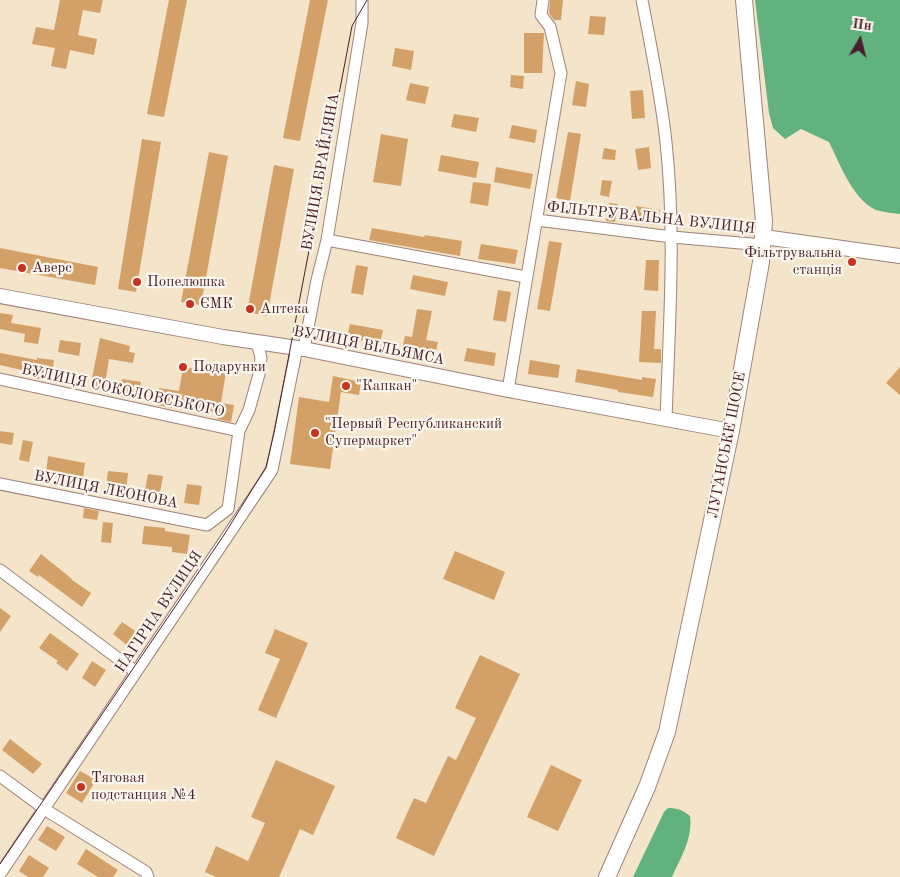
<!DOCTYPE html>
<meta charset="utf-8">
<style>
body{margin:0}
#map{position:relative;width:900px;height:877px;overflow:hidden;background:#f3e4ca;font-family:"Old Standard TT",serif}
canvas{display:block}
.north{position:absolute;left:835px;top:15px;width:50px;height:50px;-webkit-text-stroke:4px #fbf7ec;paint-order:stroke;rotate:8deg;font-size:14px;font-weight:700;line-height:20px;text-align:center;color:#4a1f2b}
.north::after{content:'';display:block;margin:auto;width:18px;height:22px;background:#4a1f2b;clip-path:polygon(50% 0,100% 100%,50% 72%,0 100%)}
</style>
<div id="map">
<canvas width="900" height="877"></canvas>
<div class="north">Пн</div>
</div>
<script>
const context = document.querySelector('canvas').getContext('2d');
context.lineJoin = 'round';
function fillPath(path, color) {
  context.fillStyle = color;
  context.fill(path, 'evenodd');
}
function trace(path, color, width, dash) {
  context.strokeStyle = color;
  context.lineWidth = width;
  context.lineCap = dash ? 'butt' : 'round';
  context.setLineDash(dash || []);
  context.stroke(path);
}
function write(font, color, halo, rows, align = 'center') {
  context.font = font + ' "Old Standard TT",serif';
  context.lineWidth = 4.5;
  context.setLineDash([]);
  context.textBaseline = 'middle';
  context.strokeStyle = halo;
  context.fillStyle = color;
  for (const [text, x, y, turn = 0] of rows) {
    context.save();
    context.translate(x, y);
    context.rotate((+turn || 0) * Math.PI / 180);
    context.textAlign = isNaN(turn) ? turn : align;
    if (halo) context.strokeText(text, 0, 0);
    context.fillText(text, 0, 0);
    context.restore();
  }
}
fillPath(new Path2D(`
 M755 0H900V214C892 213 883 212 876 210 853 200 839 162 829 142L801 129 785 139 773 128 769 113Z
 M668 808C677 808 683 810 690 816 693 838 681 857 672 877H633L664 812Z`), '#61b27e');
fillPath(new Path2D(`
 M60 0H103L100 13 83 10 78 35 97 39 94 55 70 50 66 69 51 66 55 48 32 44 36 27 54 30Z
 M169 0H187L164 117 147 114Z
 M310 0H328L300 141 283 138Z
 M550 0H563L561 20H554L549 13Z
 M590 16 606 17 604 35 588 34Z
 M524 33H544L542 73H524Z
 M395 48 414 51 411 70 392 66Z
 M511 75 524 76 523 89 510 87Z
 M576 81 589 84 586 107 572 105Z
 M410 83 429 87 425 104 406 100Z
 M643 90 645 118 632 119 630 91Z
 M454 114 479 118 476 132 451 127Z
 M512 125 537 130 535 143 509 138Z
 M568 132 581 134 570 201 556 198Z
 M381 134 408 139 401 186 373 182Z
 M142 139 161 142 136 292 118 289Z
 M649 147 651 168 638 170 635 149Z
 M604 148 616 150 615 160 602 159Z
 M209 152 228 156 201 305 181 302Z
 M441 155 479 162 476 178 438 171Z
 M274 165 294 169 267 316 247 312Z
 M496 167 533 174 530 189 494 182Z
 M602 180 612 181 609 197 600 195Z
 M473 182 491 184 488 206 470 203Z
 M609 203 618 204 615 222 606 221Z
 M636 206 660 210 657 225 633 222Z
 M372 228 424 237 425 235 462 241 460 256 369 240Z
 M549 241 562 243 550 311 537 309Z
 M481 244 518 250 515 264 478 259Z
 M0 248 98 267 95 285 0 268Z
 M646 260H659L658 291 644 290Z
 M356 265 368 267 363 295 351 293Z
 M413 275 448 282 445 296 410 289Z
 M498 290 511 292 506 322 493 320Z
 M417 309 432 311 426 340 438 342 435 355 402 349 405 336 412 337Z
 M642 311H656L654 349H661V363L639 362Z
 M0 313 13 315 11 323 41 328 38 344 24 342 25 334 0 329Z
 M350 324 383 330 380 343 347 338Z
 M100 338 130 346 129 352 135 353 133 363 109 359 104 391 90 388Z
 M60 340 81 343 79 356 58 352Z
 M467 348 496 353 494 366 464 361Z
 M0 353 37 360V358L54 360 51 381 34 378 35 373 0 365Z
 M530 360 560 365 558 378 528 374Z
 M183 367 213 372V370L226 372 221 403 234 405 231 422 217 419 218 412 190 409V411L157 405 159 388 179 391Z
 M900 367V395L886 383Z
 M577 369 642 380V377L656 379 653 397 618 392V390L575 382Z
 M333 376 361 382 359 395 341 392 330 469 290 464 299 397 329 402Z
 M122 379 141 382 139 398 120 396Z
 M0 431 14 433 12 445 0 443Z
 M23 440 33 442 29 462 19 460Z
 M48 456 85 463 83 479 46 474Z
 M108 471 128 473 126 490 106 488Z
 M148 474 163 476 160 493 145 490Z
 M187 484 202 486 199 505 184 503Z
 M84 508 99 511 97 520 83 518Z
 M103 522 113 523 111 543 101 542Z
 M144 526 165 528V531L190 535 187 554 172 552V547L142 544Z
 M455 551 505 572 494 600 443 579Z
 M41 554 72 579V580L91 593 82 607 39 575 38 577 29 571Z
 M0 608 11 616 0 632Z
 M122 622 138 633 128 646 113 634Z
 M275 629 308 643 276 718 258 710 280 659 265 653Z
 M50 633 79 654 67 671 56 663 58 661 39 648Z
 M480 655 520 674 434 856 396 838 414 798 426 803 448 756 456 760 476 718 455 708Z
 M92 661 106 670 95 687 82 678Z
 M10 739 42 764 33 774 2 750Z
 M276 760 335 786 313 835 300 829 279 877H216L205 872 216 846 248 861 265 823 251 817Z
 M551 765 582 780 558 831 527 817Z
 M80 771 96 780 82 803 66 793Z
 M47 826 65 837 56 851 38 840Z
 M86 849 118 870 113 877H98L77 864Z
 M29 855 49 868 43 877H28L19 871Z`), '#d3a068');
const minor = new Path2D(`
 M642 0C651 47 661 95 666 142 676 234 669 328 666 420
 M537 220 672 237 763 245
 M327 240 526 277
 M304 349 317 280 327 240 362 23V0
 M0 379 239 431
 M508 390 561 73 550 27 541 15 543 0
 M0 484 207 525 228 509 239 431 249 410 259 374 261 358 257 342
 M0 570 136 672
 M0 776 49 812 146 872 148 877
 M0 874 272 470 297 348`);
const tertiary = new Path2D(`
 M764 237 900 256
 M0 296 223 337 304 349 508 390 731 431`);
const secondary = new Path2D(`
 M607 877 647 787 667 732 731 431 761 262 764 221 744 0`);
trace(minor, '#9e827a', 13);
trace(tertiary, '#9e827a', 16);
trace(secondary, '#9e827a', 18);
trace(minor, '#fff', 11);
trace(tertiary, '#fff', 14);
trace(secondary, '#fff', 16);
trace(new Path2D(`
 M0 864 224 535 266 467 274 433 352 26 367 0`), '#4a1f2b', 1);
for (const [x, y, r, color] of [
 [852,262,5,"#c8321e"],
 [22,268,5,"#c8321e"],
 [137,282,5,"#c8321e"],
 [190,304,5,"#c8321e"],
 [250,309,5,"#c8321e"],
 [183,367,5,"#c8321e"],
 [346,386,5,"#c8321e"],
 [315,433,5,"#c8321e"],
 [81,787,5,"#c8321e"]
]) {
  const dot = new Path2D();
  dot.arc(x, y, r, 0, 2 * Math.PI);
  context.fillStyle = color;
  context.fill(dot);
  trace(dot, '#fbf7ec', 2);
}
write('15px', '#4a1f2b', '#fbf7ec', [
 ["ВУЛИЦЯ БРАЙЛЯНА",321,172,-80],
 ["ФІЛЬТРУВАЛЬНА ВУЛИЦЯ",651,218,6],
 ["ВУЛИЦЯ ВІЛЬЯМСА",369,346,11],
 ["ВУЛИЦЯ СОКОЛОВСЬКОГО",123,391,12],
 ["ЛУГАНСЬКЕ ШОСЕ",727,445,-79],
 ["ВУЛИЦЯ ЛЕОНОВА",106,490,11],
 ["НАГІРНА ВУЛИЦЯ",159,612,-56]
]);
write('15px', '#4a1f2b', '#fbf7ec', [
 ["Фільтрувальна",842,253,"right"],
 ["станція",842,270,"right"],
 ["Аверс",32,268],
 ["Попелюшка",147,282],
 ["ЄМК",200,304],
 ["Аптека",260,309],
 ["Подарунки",193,367],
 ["\"Капкан\"",356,386],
 ["\"Первый Республиканский",325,424],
 ["Супермаркет\"",325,441],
 ["Тяговая",91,778],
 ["подстанция №4",91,795]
], 'left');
</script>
